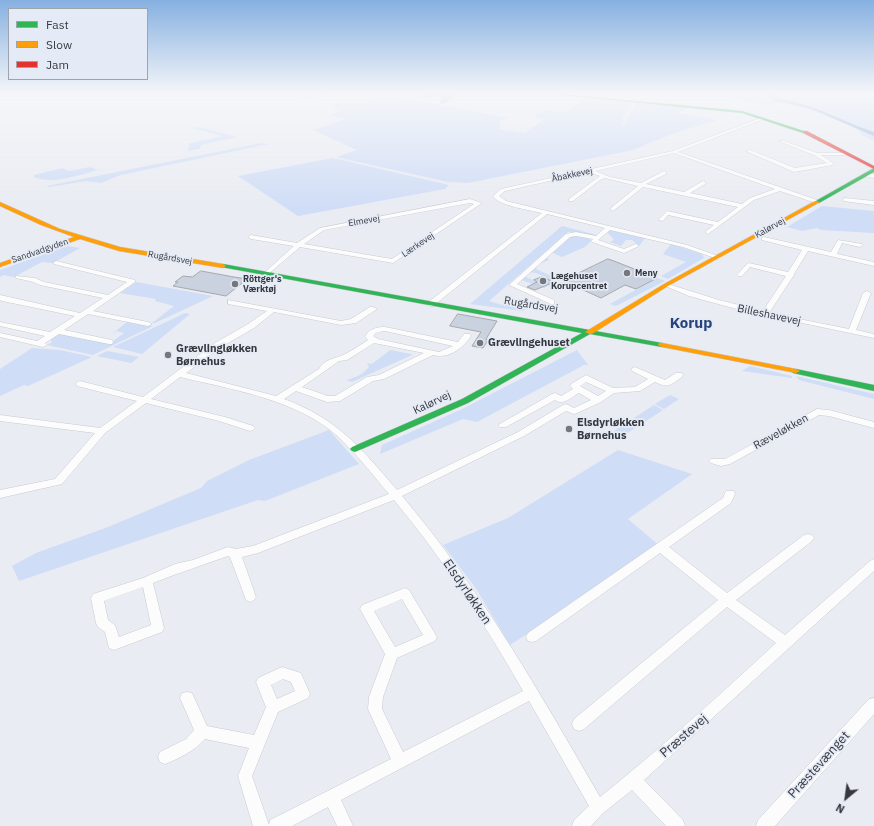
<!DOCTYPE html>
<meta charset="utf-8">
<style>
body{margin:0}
#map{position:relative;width:874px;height:826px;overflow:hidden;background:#e9ecf2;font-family:"IBM Plex Sans",sans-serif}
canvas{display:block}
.legend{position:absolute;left:8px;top:8px;width:140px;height:72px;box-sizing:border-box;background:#e5ebf6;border:1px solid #9fa3ac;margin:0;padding:5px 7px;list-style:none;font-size:12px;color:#36383d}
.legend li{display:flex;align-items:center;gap:8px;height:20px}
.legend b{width:20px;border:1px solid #9fa3ac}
.north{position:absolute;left:826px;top:778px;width:40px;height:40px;-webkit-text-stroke:3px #e5ebf6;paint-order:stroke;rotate:209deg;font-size:11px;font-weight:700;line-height:16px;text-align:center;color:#36383d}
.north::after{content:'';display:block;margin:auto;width:14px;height:18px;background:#36383d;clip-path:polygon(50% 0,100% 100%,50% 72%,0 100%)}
</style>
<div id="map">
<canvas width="874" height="826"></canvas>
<ul class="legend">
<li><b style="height:5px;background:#30b455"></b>Fast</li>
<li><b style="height:5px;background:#ff9f0a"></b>Slow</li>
<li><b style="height:5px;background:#e5322d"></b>Jam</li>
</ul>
<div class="north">N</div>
</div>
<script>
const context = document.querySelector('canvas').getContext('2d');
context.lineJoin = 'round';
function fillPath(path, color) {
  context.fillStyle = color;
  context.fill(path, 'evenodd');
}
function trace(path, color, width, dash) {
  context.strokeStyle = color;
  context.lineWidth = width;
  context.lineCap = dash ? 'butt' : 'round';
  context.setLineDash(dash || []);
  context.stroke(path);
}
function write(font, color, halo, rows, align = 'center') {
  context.font = font + ' "IBM Plex Sans",sans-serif';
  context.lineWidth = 3.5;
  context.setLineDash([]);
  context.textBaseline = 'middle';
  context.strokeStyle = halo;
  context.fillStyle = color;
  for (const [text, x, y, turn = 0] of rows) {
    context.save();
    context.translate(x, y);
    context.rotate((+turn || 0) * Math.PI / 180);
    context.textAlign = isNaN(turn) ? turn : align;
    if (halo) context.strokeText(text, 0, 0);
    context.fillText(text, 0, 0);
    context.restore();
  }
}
fillPath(new Path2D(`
 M283 93H325L308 101Z
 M674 93H874V141L862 135 856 128 821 113 785 103 767 105 731 99 733 95H674Z
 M387 96 443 105 509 118 500 121V129L525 133 545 119 532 117 545 110 564 112 589 97 633 102 622 119 625 120 622 124 624 125 636 103 689 107 678 113 717 120 672 134 633 150 468 183 448 182 336 157 357 150 313 130 346 119 330 115 339 111 331 106 341 102 359 104Z
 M199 127 238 137 201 145 200 149 187 151 190 143 223 136 191 128Z
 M261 143 269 144 121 175 101 183 86 181 49 187 47 186Z
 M333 158 449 185 445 189 298 216 238 176Z
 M90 167 98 170C81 175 50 185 34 177V175L62 168 69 171Z
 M822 206 874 211V233L821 230 817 228 802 231 787 227Z
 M562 226 597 235C588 238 577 231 568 232L489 301 502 305 511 300 529 308 522 311 470 304Z
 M610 230 646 237 639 246 632 240H626L621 246 610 242 614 240 607 232Z
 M577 235 592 240 585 247 562 257 553 253 551 254 570 236Z
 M671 244 702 254 704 258 668 279 661 276 686 262 663 254Z
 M68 246 80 248 53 263 42 262 14 277 3 275 0 277V270Z
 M547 257H548L547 258 549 260 539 264 536 269 558 279H564L544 288 521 280 527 275 526 277 547 286 554 283C548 279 536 270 529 273Z
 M657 278 665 281 616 306 610 304Z
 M136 282 213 296 155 323H152L174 306 155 301 156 299 120 293Z
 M185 313 190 314 142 354 113 347Z
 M128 321 153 326 93 355 47 345 52 342 50 339 60 333 109 344 124 333 117 331 111 335Z
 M32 348 60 350 92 357 28 386 24 385 0 396V369Z
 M390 350 411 354 412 355 352 382 346 380C356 378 363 374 369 367L367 363 372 364Z
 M577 350 588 365H584L477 422 463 419 380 454 382 445 462 409Z
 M107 351 139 357 131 363 97 356Z
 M750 366 792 376V378L742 371Z
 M796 376 874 394V399L799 380Z
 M670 395 679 399 664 409 655 404Z
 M654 405 663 410 643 423 634 418Z
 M632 419 641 424 620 438 611 433Z
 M329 430 359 464 265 501 258 500 19 581 12 566 36 553 108 527 201 488 207 481 249 460Z
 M618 450 692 474 628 519 661 547 510 645 475 587 443 545 508 518Z`), '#d0ddf6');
fillPath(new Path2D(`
 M422 93 432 94 439 93H458L444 104 439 103 442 98 439 97 413 98 424 94Z`), '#93abd7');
fillPath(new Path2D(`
 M769 93H775L776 98C813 103 840 121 874 132V136L811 109 772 100Z`), '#93abd7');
const building = new Path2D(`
 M608 259 614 261 657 278 636 289 625 285 601 298 563 281Z
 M201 271 234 277 247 279 226 296 173 286 178 282H175L183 276 192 277Z
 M542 277 554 282 535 290 527 287 537 282 534 280Z
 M458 314 497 321 486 339 488 340 483 348 472 346 481 332 450 326Z`);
fillPath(building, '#cad2e0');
trace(building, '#a6a8ad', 1);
const street = new Path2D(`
 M763 117 764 119 678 152 820 201V203H816L780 191 754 200 708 234 705 232 714 225 668 215 663 221 658 220 667 211 718 222 738 207 643 187 613 211 610 209 611 208 638 186 605 178 600 180 573 201H569V199L600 176 589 172 505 191 499 196 506 201 687 245 721 257 718 259 683 247 610 230 598 240 624 249 636 244 639 246 624 253 592 242 591 241 593 239 576 236 570 237 517 284 554 300V304H551L509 285 566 234 576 232 596 236 605 228 547 214 433 306H430L426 304 542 213C530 210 499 206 493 196L501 189 673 151ZM674 153 775 189 750 198 742 204 690 193 705 184 706 183 703 181 684 192 646 184 666 174V172L664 171 641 183 610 177 595 171Z
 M781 140 817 153H844L846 154 844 155H821L833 163V165L794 172 746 151 750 150 795 168 827 163 814 155 781 142Z
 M866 173 874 174V178L864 176 863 175Z
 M845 198 874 201V205L843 201V199Z
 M470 199 482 203 393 263 300 247 266 276 263 274 264 273 294 246 251 239 248 237 251 235 297 243 320 228ZM470 203 474 204 392 259 304 244 324 230Z
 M764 237 831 252 838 240 862 244 863 245 860 247 842 243 837 254 874 262V266L808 251 794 274V275L769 313 849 329 863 293 867 291 871 293 856 330 874 334V338L740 310 689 296 663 285 666 283 668 284 719 300 763 311 786 276 750 267 742 276H738L737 275 747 264 749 263 788 272 802 250 762 240V238Z
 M56 261 135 280V282L93 311 148 322 152 324 148 326 88 314 64 330 112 340 113 342 112 344H109L59 334 45 343 47 345 43 347 0 337V333L37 341 45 336 0 326V322L50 332 75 316 2 301 0 300V295L80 313 103 298 40 285 33 282 16 278V276L35 278 44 282 108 295 127 282 54 264 53 263Z
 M228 300 341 321 351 319 370 307H373L377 309 356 323 341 325 274 312 254 328 221 347 186 373 276 396 319 369C324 359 335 359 343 355 352 351 360 345 368 340L365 337C369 329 376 327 385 327L458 342 464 334H470L471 336C462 349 449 359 433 355L384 379 373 381 340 401 327 402 296 391 284 399C338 419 361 448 397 490L518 432 563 405 566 404 574 408 591 400 579 393C571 397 564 406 555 400L506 427H500L498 425 552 394 555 393 561 396 573 389 570 386 571 384 586 375 613 388 635 387 648 379 632 371 631 369 635 367 665 380 676 373H682L683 375 682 377C670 385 669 389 655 382L640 391 614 393 601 402 577 413 574 414 566 411 524 436 402 496C480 588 540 693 600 797 661 748 719 696 776 643L727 607 584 729 579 731 574 729 572 724 574 719 718 600 660 553 536 641 532 642 528 641 526 637 528 633 723 498 726 491H734L735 494 731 503 669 547 727 593 804 535 808 534 812 535 814 538 812 541 736 600 785 635 870 561 874 559V571C797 640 721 711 644 780L683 820 685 826H666L632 790 603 813 591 826H572L574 820 589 806 529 701 341 800 353 826H337L328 807 292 826H253L238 776 249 748 205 739C194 751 180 758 165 764L160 762 158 757 160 752 186 739 194 730 180 698 182 693 187 692 192 693 207 726 254 735 266 707 256 682 258 678 282 667 301 673 310 694 308 698 278 712 252 776 269 825 270 820 391 759 368 709 369 697 385 654 360 609 362 605 405 588 409 590 437 637 435 641 397 658 383 697 382 709 403 752 523 691C485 624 443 559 394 500L258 553 242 557 256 597 254 600 250 602 246 600 230 557 228 556C203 565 178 573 153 583L164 628 162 632 114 650 109 648 105 632 98 627 96 623 91 598 93 594 143 578 175 564 193 560 228 547 236 549 253 546 389 494C370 472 352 447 329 429 287 398 230 389 180 377L151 399 225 417 253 426 255 428 253 430 250 431 219 421 146 403 105 433 62 484 0 498V490L55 479 95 433 0 421V415L100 428 137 401 77 386 76 384 77 382 80 381 143 397 215 343 248 324 267 311 228 304ZM383 331H385L453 346 439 352 378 339 373 336 376 333ZM374 343 424 353 379 375 367 377 335 396H328L302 387 339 361 347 360ZM586 382 606 391 598 396 580 386ZM143 587 151 625 119 637 115 625 108 620 104 601ZM402 599 423 635 395 647 374 611ZM283 679 291 682 295 691 277 699 271 685Z
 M817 409 829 410 874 422V428L829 416 819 415 730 464 721 466 711 463 709 461 711 459H725Z
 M874 698V714L775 826H756L758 820 869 699Z`);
const fast = new Path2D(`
 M541 93H550L742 111 807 132 803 133 742 113Z
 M874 168V172L819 203 814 202Z
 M223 264 662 343 666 345 662 347 590 334 468 403 355 452 352 451 350 449 352 447 462 399 582 333 221 267 220 266Z
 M793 369H796L874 385V391L793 373 792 371Z`);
const slow = new Path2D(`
 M815 201 820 202 668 286 592 334H589L585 332 664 284Z
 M0 202 60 229 120 247 223 264 226 266 223 268 119 251 80 239 0 267V263L74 237 41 225 0 206Z
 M659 343H662L796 369 800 371 796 373 662 347 658 345Z`);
const jam = new Path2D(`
 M803 131H807L874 166V169L803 133Z`);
trace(street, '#c7cace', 1);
trace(fast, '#c7cace', 1);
trace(slow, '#c7cace', 1);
trace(jam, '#c7cace', 1);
fillPath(street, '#fcfcfd');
fillPath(fast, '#30b455');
fillPath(slow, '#ff9f0a');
fillPath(jam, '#e5322d');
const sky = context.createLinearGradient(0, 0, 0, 208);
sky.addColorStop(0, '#86b0e1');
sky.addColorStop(0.45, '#f5f6f9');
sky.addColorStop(1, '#f5f6f900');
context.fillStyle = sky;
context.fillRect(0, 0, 874, 208);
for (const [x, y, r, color] of [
 [627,273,4,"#75777c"],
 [543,281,4,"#75777c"],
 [235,284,4,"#75777c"],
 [480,343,4,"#75777c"],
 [168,355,4,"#75777c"],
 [569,429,4,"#75777c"]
]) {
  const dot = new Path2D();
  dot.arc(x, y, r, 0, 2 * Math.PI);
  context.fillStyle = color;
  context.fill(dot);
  trace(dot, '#e5ebf6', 1.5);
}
write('9px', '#36383d', '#e5ebf6', [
 ["Åbakkevej",572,175,-12],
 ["Elmevej",364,221,-10],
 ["Kalørvej",770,228,-29],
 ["Lærkevej",418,245,-34],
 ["Sandvadgyden",40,251,-19],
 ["Rugårdsvej",170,258,10]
]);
write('bold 9px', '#36383d', '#e5ebf6', [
 ["Meny",635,273],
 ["Lægehuset",551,276],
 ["Korupcentret",551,286],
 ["Röttger's",243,279],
 ["Værktøj",243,289]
], 'left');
write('11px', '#36383d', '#e5ebf6', [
 ["Rugårdsvej",531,305,9],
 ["Billeshavevej",769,315,12],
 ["Kalørvej",432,403,-25],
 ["Ræveløkken",781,432,-29]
]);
write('bold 11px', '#36383d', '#e5ebf6', [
 ["Grævlingehuset",488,343],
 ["Grævlingløkken",176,349],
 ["Børnehus",176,362],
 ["Elsdyrløkken",577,423],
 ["Børnehus",577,436]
], 'left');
write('13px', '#36383d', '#e5ebf6', [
 ["Elsdyrløkken",467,592,56],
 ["Præstevej",684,736,-41],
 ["Præstevænget",819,765,-48]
]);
write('bold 15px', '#27437b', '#e5ebf6', [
 ["Korup",691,324]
]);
</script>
